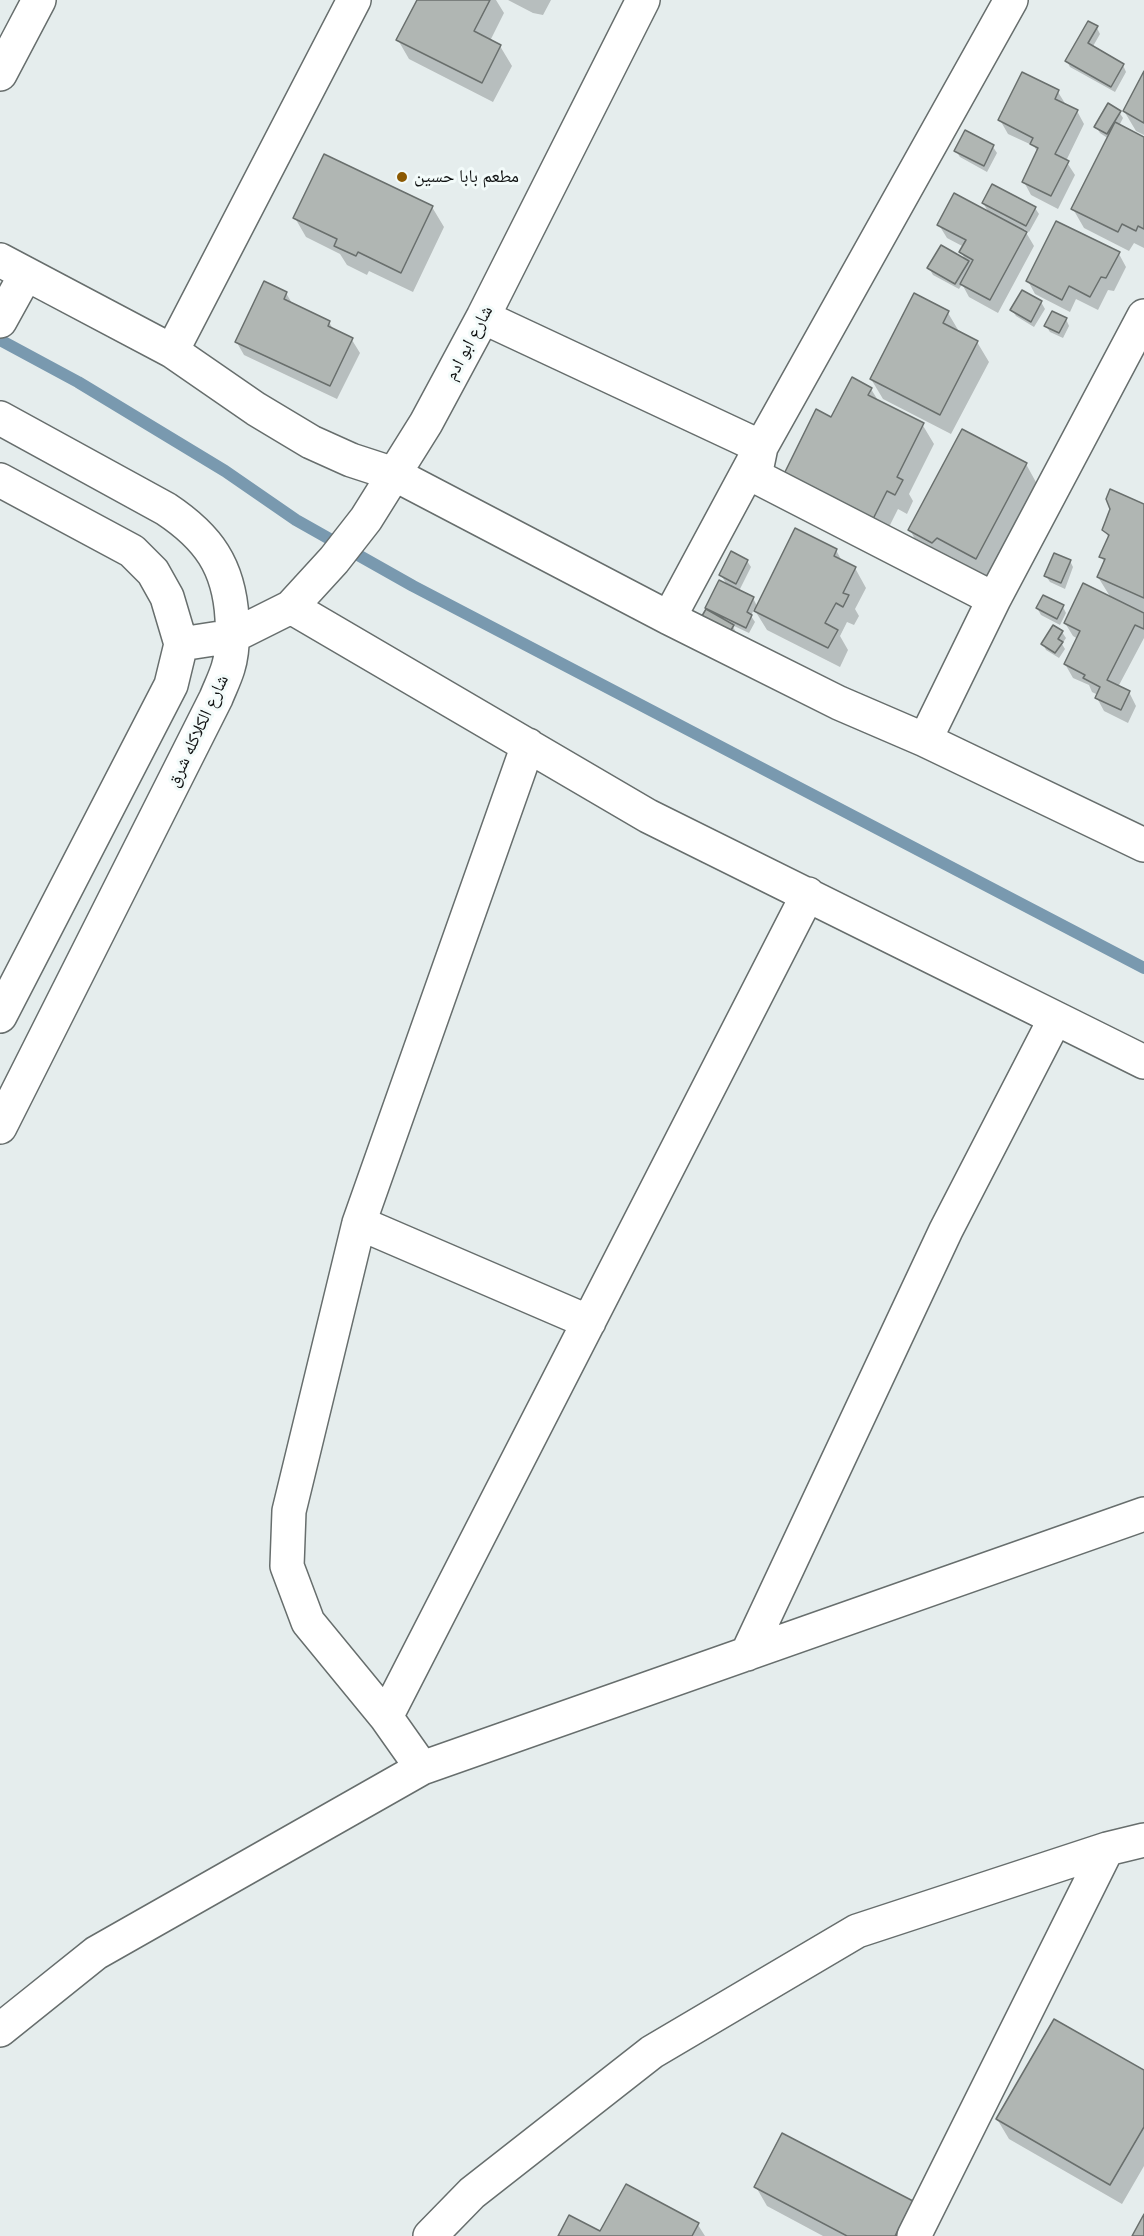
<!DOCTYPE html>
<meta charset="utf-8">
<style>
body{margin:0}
canvas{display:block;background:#e5eded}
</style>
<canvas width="1144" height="2236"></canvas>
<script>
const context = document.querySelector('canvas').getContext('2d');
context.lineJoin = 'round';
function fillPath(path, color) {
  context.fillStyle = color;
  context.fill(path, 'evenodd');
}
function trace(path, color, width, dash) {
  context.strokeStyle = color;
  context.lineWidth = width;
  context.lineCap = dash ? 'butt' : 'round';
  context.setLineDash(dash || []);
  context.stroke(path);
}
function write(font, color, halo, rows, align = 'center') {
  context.font = font + ' "Roboto Serif","Noto Naskh Arabic",serif';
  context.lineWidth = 6;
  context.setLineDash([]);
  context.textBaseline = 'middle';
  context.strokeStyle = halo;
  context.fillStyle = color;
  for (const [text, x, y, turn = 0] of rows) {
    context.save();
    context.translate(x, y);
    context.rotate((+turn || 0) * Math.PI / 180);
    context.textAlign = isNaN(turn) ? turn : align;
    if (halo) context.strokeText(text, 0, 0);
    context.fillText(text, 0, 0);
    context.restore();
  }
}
fillPath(new Path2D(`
 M418 0H496L504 13 490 41 500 46 512 66 493 102 409 59 398 40Z
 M508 0H551L543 15 533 13Z
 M1097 28 1100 34 1092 48 1123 65 1126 72 1115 92 1070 67 1067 61Z
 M1144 74V135L1136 131 1124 111Z
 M1058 92 1066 105 1077 111 1084 124 1066 161 1075 175 1058 209 1031 195 1024 182 1038 153 1034 146 1008 134 1000 120Z
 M1119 112 1123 118 1119 126 1144 139V248L1134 243 1129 251 1084 228 1073 209 1109 139 1100 133 1096 127Z
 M993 147 997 153 987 172 960 157 956 151Z
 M983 203 1035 208 1039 214 1029 232 1024 229 1034 246 998 313 969 297 962 284 959 289 933 275 929 268 966 261 961 252 964 247 947 238 939 225 989 213Z
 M432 207 444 227 413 292 369 271 367 275 347 265 340 254 306 237 295 218Z
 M1119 254 1126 267 1114 291 1108 290 1098 310 1076 299 1070 312 1035 294 1028 281Z
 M264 283 286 293 293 305 329 322 334 331 352 340 360 353 337 399 244 355 236 341Z
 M1041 302 1045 309 1034 327 1016 316 1012 310Z
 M948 313 960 333 977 342 989 362 951 434 883 399 871 379Z
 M1066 319 1069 326 1063 338 1050 332 1046 326Z
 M871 389 879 402 922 424 934 444 909 494 913 501 907 514 898 509 882 541 832 419Z
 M1026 464 1037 484 987 578 948 557 943 562 921 550 910 530Z
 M1144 505V638L1118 687 1129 692 1136 706 1128 723 1104 711 1097 698 1098 695 1092 692 1089 685 1073 678 1065 664 1078 639 1073 636 1065 623 1111 598 1098 577 1105 563 1101 557 1109 538 1104 530Z
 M836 550 843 563 855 568 866 588 855 609 859 616 854 625 847 622 840 636 848 650 840 667 767 630 754 609 751 616 755 622 749 633 732 625 736 632 733 638 701 621 720 582 727 585 721 575 747 561 751 567 739 591 753 598 757 606Z
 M1070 561 1073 567 1065 589 1050 582 1046 576Z
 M1063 607 1066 613 1060 625 1041 615 1037 608Z
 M1062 632 1066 638 1062 644 1065 649 1059 658 1046 650 1043 644Z
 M1144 2072V2166L1122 2204 1009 2139 997 2119Z
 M756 2187 912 2203 923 2222 916 2236H823L767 2206Z
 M698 2225 705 2236H559Z`), '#0003');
trace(new Path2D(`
 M0 340 78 382 225 471 296 520 413 586 1144 968`), '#7999af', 12);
const building = new Path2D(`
 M417 0H490L474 31 501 45 482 83 396 40Z
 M1088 21 1098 26 1088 43 1124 64 1111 87 1065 61Z
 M1144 71V123L1123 111Z
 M1022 72 1059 90 1055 99 1078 110 1055 154 1069 161 1051 196 1022 182 1038 148 1030 144 1033 138 998 120Z
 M1108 103 1121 111 1107 134 1094 127Z
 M1115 122 1144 137V229L1138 226 1136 231 1122 224 1118 232 1071 209Z
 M965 130 994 145 984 166 954 151Z
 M324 154 433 206 401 273 358 252 356 256 334 246 337 239 293 218Z
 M992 184 1036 207 1026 226 982 203Z
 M954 193 1027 232 990 300 960 284 973 260 959 252 966 240 937 225Z
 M1056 221 1120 252 1106 278 1101 277 1090 297 1069 286 1062 300 1026 281Z
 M941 245 969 261 955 284 927 268Z
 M264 281 287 292 284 299 330 321 328 326 353 338 330 386 235 342Z
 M1022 290 1042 301 1031 322 1010 310Z
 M914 293 949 311 943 323 978 341 940 415 870 379Z
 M1052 311 1067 318 1059 333 1044 326Z
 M852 377 872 388 868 395 924 423 897 477 903 480 895 495 887 491 871 523 782 478 816 409 831 417Z
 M962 429 1027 463 976 559 937 538 932 543 908 530Z
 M1110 489 1144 504V598L1097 577 1105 559 1099 557 1109 535 1102 530 1110 509 1106 499Z
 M795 528 837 549 834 556 856 567 843 593 849 595 843 607 836 603 825 623 838 630 828 648 754 611Z
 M731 551 748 560 736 584 719 575Z
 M1054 553 1071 560 1061 583 1044 576Z
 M719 580 754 597 747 612 752 615 746 628 705 608Z
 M1083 583 1144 613V629L1135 625 1107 680 1130 691 1121 710 1095 698 1100 687 1083 678 1085 675 1064 664 1080 631 1064 623Z
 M1043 595 1064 605 1057 619 1036 608Z
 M706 609 734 625 727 637 699 621Z
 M1053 625 1063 631 1058 639 1063 642 1055 653 1041 644Z
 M1054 2019 1144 2070V2127L1110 2185 996 2119Z
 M782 2133 913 2201 895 2236H847L754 2187Z
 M626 2184 699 2223 692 2236H558L569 2215 600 2231Z
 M1144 2214V2236H1132Z`);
fillPath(building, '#b0b6b3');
trace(building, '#696f6d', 1.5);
const minor = new Path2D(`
 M0 74 39 0
 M0 260 172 351 256 409 311 442 351 460 394 474 669 618 839 703 925 740 1144 845
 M483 317 761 447 755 476 994 599
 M0 321 26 274
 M172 351 354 0
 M0 418 166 509C208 537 229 566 232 618 233 634 233 652 228 668 225 678 220 688 216 698L0 1127
 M0 480 132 551 153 572 167 597 181 644 171 685 0 1016
 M291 607 648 816 1144 1062
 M669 618 761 447 1011 0
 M181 644 233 636 291 607 334 560 366 519 426 423 483 317 643 0
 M925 740 994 599 1144 316
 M359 1223 589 1322
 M747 1654 946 1230 1055 1019
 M386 1717 808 894
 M422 1768 386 1717 308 1622 287 1566 289 1511 359 1223 528 745
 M0 2030 96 1953 422 1768 1144 1514
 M430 2236 472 2193 652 2052 857 1931 1107 1849 1144 1840
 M914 2236 1107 1849`);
trace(minor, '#676e6d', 36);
trace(minor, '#fff', 33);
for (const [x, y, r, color] of [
 [402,177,6,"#8b5902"]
]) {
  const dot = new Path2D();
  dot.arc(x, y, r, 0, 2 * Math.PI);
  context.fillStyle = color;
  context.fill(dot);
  trace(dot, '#f3fbfa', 2);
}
write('18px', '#0f1111', '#f3fbfa', [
 ["مطعم بابا حسين",414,177]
], 'left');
write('18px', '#0f1111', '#f3fbfa', [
 ["شارع ابو ادم",469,343,-62],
 ["شارع الكلاكله شرق",198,731,-65]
]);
</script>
